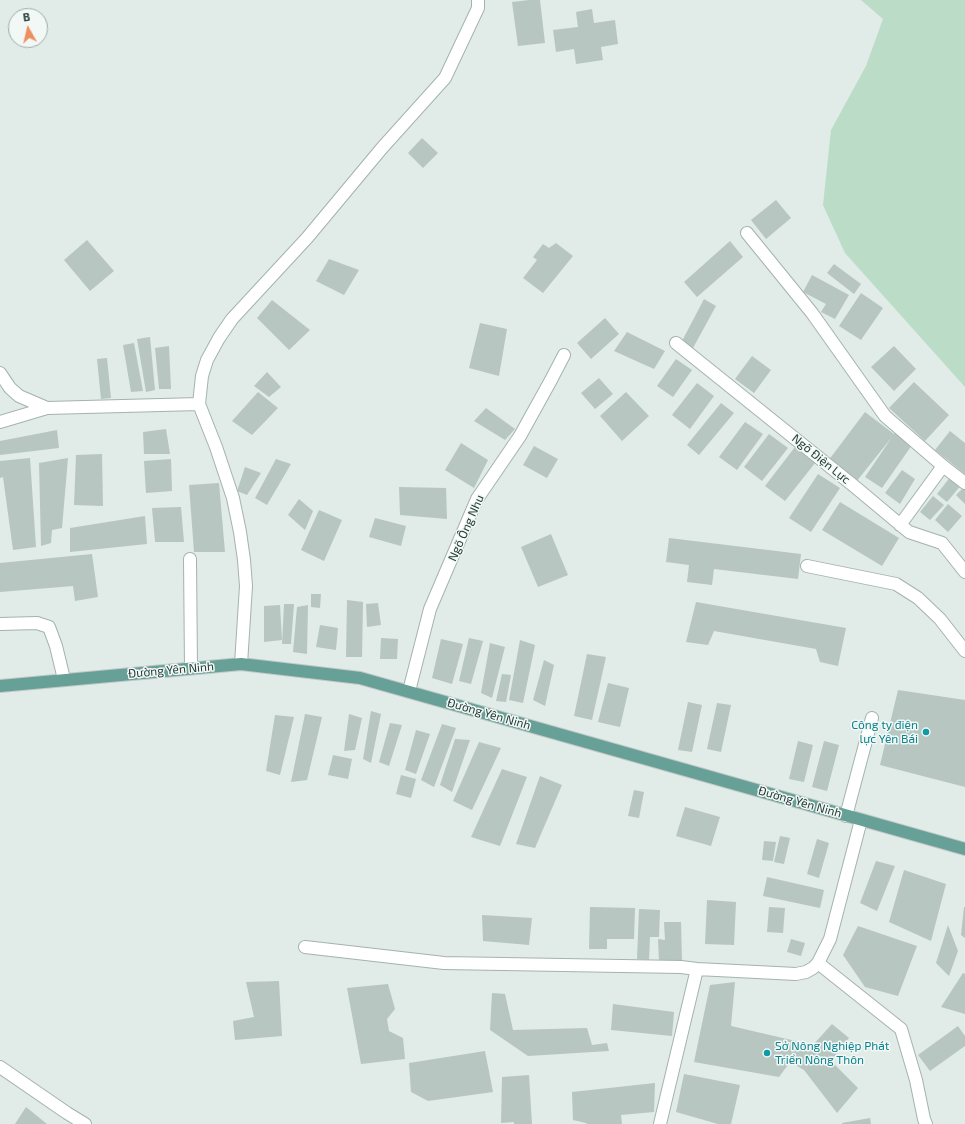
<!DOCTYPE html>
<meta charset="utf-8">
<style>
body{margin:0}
#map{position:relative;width:965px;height:1124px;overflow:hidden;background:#e1ebe8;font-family:"Exo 2",sans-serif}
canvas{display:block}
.north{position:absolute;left:8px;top:8px;width:40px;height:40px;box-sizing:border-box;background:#f2f8f5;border:1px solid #9fada9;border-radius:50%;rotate:352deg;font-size:11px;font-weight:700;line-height:16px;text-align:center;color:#223c37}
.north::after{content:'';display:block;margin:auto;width:14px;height:18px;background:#ee8d5d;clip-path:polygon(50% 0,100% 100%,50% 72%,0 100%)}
</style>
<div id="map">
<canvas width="965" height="1124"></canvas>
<div class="north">B</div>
</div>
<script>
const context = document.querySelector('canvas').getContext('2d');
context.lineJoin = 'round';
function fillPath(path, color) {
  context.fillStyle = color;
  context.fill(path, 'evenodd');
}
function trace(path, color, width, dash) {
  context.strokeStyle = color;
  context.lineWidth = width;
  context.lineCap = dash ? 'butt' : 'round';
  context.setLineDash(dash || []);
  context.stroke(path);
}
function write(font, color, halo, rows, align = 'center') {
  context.font = font + ' "Exo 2",sans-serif';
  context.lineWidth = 3;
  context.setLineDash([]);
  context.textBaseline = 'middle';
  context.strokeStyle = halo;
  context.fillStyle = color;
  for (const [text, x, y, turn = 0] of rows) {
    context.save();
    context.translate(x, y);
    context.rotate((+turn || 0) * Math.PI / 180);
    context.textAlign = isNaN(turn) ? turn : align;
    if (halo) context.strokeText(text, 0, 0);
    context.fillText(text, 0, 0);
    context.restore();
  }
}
fillPath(new Path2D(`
 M861 0H965V387L845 253 823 205 831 130 866 66 883 19Z`), '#bbdcc7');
fillPath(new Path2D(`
 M529 0H540L545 43 518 46 512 2Z
 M592 9 594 23 615 20 618 44 601 47 603 60 576 64 574 49 556 52 553 30 578 27 576 12Z
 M422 138 438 153 423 168 408 153Z
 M776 200 791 218 766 239 751 220Z
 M87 240 114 271 90 291 64 260Z
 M730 241 743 257 697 297 684 282Z
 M556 243 573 256 543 293 523 278 537 260 533 257 543 244 549 248Z
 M329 259 359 270 344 295 316 281Z
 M834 264 861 284 854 294 827 273Z
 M812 275 849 295 835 319 821 312 826 304 803 292Z
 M861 293 883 308 861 340 839 326Z
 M704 299 716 306 693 348 682 341Z
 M272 300 310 330 289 350 257 318Z
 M605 318 619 334 591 359 577 343Z
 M480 323 507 329 499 376 469 368Z
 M627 332 665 351 654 369 614 351Z
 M150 337 155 390 146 392 137 339Z
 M134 343 143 391 131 392 123 345Z
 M169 346 171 389H159L155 348Z
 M894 346 916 369 894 391 871 367Z
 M752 356 771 370 754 393 735 379Z
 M107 358 111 398 101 399 97 359Z
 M676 359 692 370 673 397 657 386Z
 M267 372 281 387 269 397 254 386Z
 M599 378 613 394 595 409 581 393Z
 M914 382 949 415 925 441 889 408Z
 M697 383 714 396 690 429 672 415Z
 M258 392 278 408 252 435 232 421Z
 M626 392 649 416 622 441 600 416Z
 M721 403 734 413 699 455 687 445Z
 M486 408 515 429 505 440 474 421Z
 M865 412 894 434 895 433 912 445 882 488 865 477 892 437 856 482 828 461Z
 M745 422 763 434 737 470 719 457Z
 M166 429 170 454H144L143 432Z
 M57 430 59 448 0 455V441Z
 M950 431 965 443V474L935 450Z
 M769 434 788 448 762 481 744 467Z
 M461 443 488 460 474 488 445 470Z
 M534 446 558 459 547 478 523 465Z
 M795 447 815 463 785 501 765 486Z
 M102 454 103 506 74 505 76 455Z
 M30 458 36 547 13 550 3 477 0 478V461Z
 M68 458 62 528 52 530 51 543 41 546 39 463Z
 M171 459 172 491 146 493 144 461Z
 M276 459 291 464 267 505 255 498Z
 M245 467 261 473 247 495 237 491Z
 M902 470 915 479 900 504 885 493Z
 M818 474 840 488 811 532 789 518Z
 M951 476 962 484 947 502 937 494Z
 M219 483 225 552H194L189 485Z
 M965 486V504L956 495Z
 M399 487 446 488 447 519 400 515Z
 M933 496 944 505 930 520 920 512Z
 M299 499 313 511 305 530 288 515Z
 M840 502 899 538 882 566 822 530Z
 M948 504 962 516 948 532 935 520Z
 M181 507 184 542H155L152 508Z
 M319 510 342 520 324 561 301 550Z
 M145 516 147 544 70 552V528Z
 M375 518 406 526 401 546 369 537Z
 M551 534 568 575 538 587 521 547Z
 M669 538 801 554 798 579 714 569 712 585 687 582 689 565 666 562Z
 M92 554 98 597 75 601 73 586 0 592V563Z
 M311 594H321L320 608 311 607Z
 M347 600 363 602 362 657H346Z
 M696 602 846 628 838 666 820 662 816 649 714 631 708 645 686 642Z
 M378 603 381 625 367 627 366 604Z
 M284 604H294L291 644H282Z
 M280 605 282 640 264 642V606Z
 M308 605 307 654 293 652 297 607Z
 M320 625 338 628 336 650 316 647Z
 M381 638 398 639 397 659H380Z
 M469 638 483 641 471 684 459 681Z
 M441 639 463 644 452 684 432 678Z
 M520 640 535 645 523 703 509 700Z
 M490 643 505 647 492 698 481 693Z
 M587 654 606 657 592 720 574 716Z
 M544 660 554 665 545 706 533 700Z
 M502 674 511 675 506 702 496 701Z
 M608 683 629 688 620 727 598 722Z
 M898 690 965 700V787L880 765Z
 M688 702 702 705 692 752 678 750Z
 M717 703 731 705 721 752 707 749Z
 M371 711 381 714 371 763 363 759Z
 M305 714 322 717 307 780 291 782Z
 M349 714 362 718 355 750 344 751Z
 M275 715 294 717 280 775 266 771Z
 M390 723 402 725 389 766 379 762Z
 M442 724 456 728 434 787 421 780Z
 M416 730 430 734 416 774 405 770Z
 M455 739 470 740 452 792 440 785Z
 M798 741 813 745 804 782 789 779Z
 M824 741 839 745 827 791 812 787Z
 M479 742 501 748 472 810 453 801Z
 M333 755 352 759 348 779 328 775Z
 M502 769 527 777 500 846 471 837Z
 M401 775 416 779 411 798 396 794Z
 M540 776 562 785 535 848 516 844Z
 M634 790 644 792 639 818 628 816Z
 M685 807 720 817 711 846 676 836Z
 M780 836 790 838 784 864 774 862Z
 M817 839 829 843 819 878 807 874Z
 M764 841 776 842 773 861 762 860Z
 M876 861 895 866 877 911 860 903Z
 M904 870 946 884 931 941 889 922Z
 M767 877 824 890 820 908 763 896Z
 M707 900 736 902 734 945 705 944Z
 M590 907 635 908 634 939H607V949H589Z
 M769 907 785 908 783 933 767 932Z
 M964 907H965V938L961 935Z
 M639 909 660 910 659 937H650L649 960 637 959Z
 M482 915 532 918 529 945 483 941Z
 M664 922H681L682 961 659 962 658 939 665 940Z
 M948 925 958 951 949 976 936 963Z
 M858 926 917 946 898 996 865 987 843 955Z
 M791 939 805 943 801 956 787 952Z
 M963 973 965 974V1014L941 1007Z
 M279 981 282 1036 235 1040 233 1021 254 1017 246 982Z
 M735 982 731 1026 813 1045 832 1024 849 1038 831 1061 858 1088 837 1113 804 1070 790 1062 779 1077 694 1062 710 985Z
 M388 984 395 1009 387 1019 389 1031 403 1038 405 1059 361 1064 347 988Z
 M492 993 505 994 513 1030 587 1028 592 1045 607 1043 609 1051 528 1056 490 1030Z
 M613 1004 674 1012 672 1036 611 1030Z
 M958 1026 965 1036V1046L930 1071 918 1055Z
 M485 1051 493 1092 428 1101 411 1092 409 1063Z
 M684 1074 740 1085 731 1124H718L676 1112Z
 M529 1075 532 1124H514V1122L501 1123 502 1077Z
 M655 1083 654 1112 621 1115 622 1124H587L586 1123 573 1120 572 1092Z
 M26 1107 47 1124H15Z
 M870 1118 871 1124H842V1123Z`), '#b7c6c1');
const minor = new Path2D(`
 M747 233 812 313 885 416 943 466 965 483
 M676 343 854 486 909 532 942 543 965 572
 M0 373 10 388 19 396 47 408 199 404
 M0 422 47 408
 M900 525 943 466
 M190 559 191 668
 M807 566 896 584 918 598 940 619 965 651
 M0 624 37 623 49 627 56 646 64 679
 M241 664 246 586 244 560 240 532 233 498 216 447 199 404 202 376 207 360 219 338 232 319 307 238 382 148 445 78 478 8V0
 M409 691 430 609 477 499 520 436 551 380 564 355
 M846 816 872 718
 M305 947 444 963 681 967 697 969 796 974 806 972 813 968 818 963 830 939 861 820
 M818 963 901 1029 916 1080 924 1119 926 1124
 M0 1067 67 1113 85 1124
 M660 1124 697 969`);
const major = new Path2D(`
 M0 686 241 664 360 678 965 849`);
trace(minor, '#a4b3af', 14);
trace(major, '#c1c8c7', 14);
trace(minor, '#fff', 12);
trace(major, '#67a096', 12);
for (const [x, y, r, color] of [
 [926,732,4,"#0f9aa8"],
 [767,1053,4,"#0f9aa8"]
]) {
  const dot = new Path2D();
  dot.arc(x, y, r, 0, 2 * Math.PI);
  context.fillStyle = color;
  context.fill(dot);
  trace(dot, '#f2f8f5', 1.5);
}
write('12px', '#223c37', '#f2f8f5', [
 ["Ngõ Điện Lực",821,459,39],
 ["Ngõ Ông Nhu",466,528,-66],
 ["Đường Yên Ninh",171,670,-5],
 ["Đường Yên Ninh",489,714,16],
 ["Đường Yên Ninh",800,802,16]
]);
write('12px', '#0d838f', '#f2f8f5', [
 ["Công ty điện",918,725],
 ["lực Yên Bái",918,739],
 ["Sở Nông Nghiệp Phát",775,1046,"left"],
 ["Triển Nông Thôn",775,1060,"left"]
], 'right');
</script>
